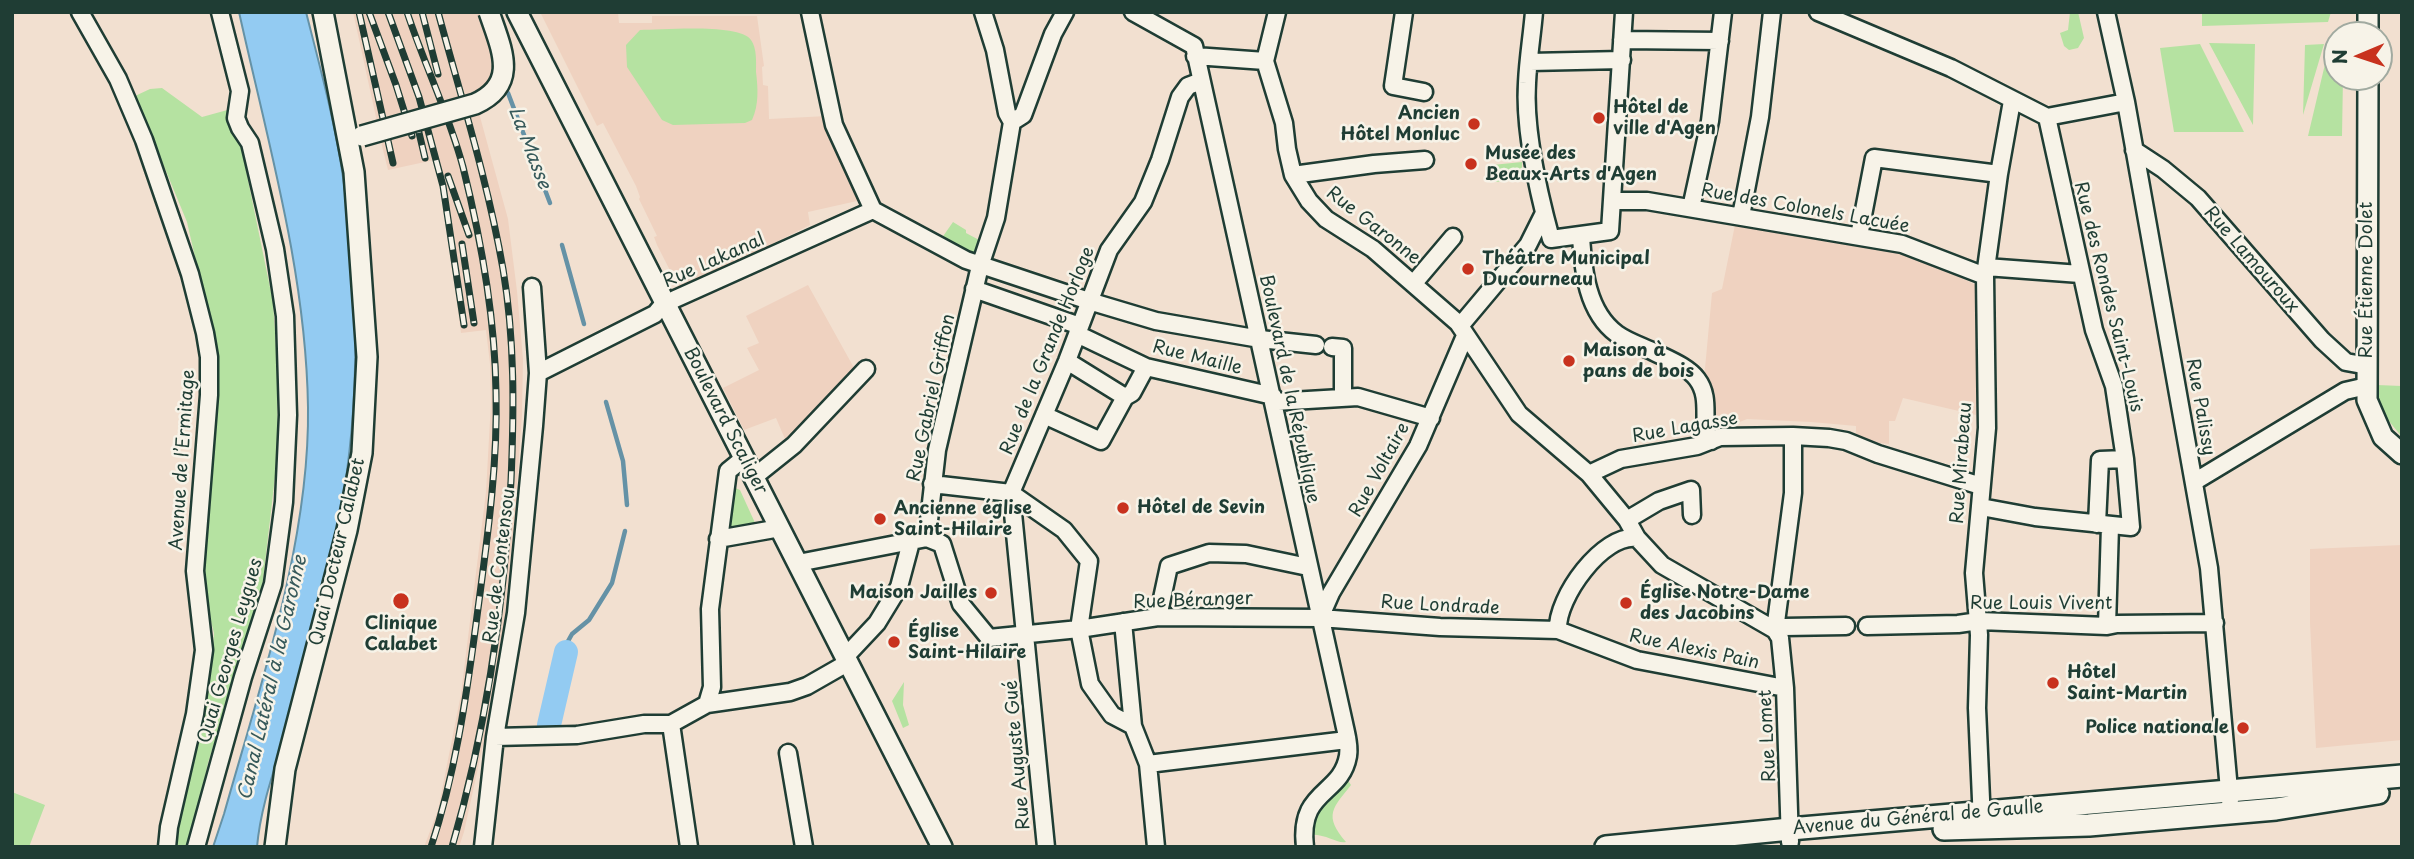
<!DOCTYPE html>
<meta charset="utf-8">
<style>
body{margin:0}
#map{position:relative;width:2414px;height:859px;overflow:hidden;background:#f2e0d0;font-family:"Playpen Sans",sans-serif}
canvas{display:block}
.frame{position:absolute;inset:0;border:14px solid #1f3d34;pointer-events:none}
.north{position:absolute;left:2323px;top:21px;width:70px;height:70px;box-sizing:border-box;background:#f7f3e8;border:2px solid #a1aaa0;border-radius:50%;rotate:268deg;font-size:19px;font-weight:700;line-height:28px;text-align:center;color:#1f3d34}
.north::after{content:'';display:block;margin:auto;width:24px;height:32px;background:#c8321e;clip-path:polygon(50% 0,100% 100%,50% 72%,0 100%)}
</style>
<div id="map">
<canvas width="2414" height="859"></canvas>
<div class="frame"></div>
<div class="north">N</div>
</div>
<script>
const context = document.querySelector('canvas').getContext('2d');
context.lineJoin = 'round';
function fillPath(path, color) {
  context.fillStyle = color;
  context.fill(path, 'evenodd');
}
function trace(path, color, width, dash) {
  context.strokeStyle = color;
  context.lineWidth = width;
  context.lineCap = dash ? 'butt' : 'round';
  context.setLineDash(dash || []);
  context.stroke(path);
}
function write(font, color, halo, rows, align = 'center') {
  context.font = font + ' "Playpen Sans",sans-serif';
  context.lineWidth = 5;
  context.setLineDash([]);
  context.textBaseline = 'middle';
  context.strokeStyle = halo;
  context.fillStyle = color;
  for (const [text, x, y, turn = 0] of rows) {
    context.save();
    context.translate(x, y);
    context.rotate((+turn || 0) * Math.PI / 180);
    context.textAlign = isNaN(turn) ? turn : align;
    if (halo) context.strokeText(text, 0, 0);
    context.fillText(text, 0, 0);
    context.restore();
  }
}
fillPath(new Path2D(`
 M353 12H482L498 58 497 78 480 94 377 122Z
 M540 12H618L619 23H652V16H757L764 66 762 67 763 85 768 86 769 119 827 116 859 198 857 201 808 212 810 225 680 290 657 245 654 237 657 236 639 199 640 197 636 186 603 123 597 126Z
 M479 113 508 219 517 291 523 359 522 415 515 511 503 635 487 727 464 832 459 847H424L438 810 461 694 486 492 491 402 490 364 486 330 461 333 441 188 434 160 388 170 380 138Z
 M1736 220 1909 253 1978 286 1976 415 1903 398 1895 421H1889V444L1856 440V426L1811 422 1747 419 1713 433 1715 393 1704 379 1712 293 1722 289Z
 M808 285 858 375 788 446 776 418 744 430 723 388 759 370 747 348 759 343 746 316Z
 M2402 545V740L2316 748 2310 623V549Z`), '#efd2c0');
fillPath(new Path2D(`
 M2070 12H2078L2084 38 2078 48 2069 50 2064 46 2060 33 2068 30Z
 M2202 12H2331L2328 22 2202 26Z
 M640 30C662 30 740 23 751 40 757 48 756 62 756 72 758 88 759 105 752 120L745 123 673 125 662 120 627 67 626 45Z
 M2209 43 2255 44 2253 125Z
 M2330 43H2337V77H2343L2342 136H2308Z
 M2200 44 2244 132H2174L2160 48Z
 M2324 44 2303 115 2305 45Z
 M162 88 202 117 231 109 240 141 273 302 277 361 278 451 262 589 208 763 189 847H173L174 829 211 674 214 633 206 603 202 560 214 438 216 369 215 345 187 222 135 96 150 89Z
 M1522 162V180L1495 182 1492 165Z
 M953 222 966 230V233L981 241 976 258 939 242Z
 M2377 385 2402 386V437L2375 404Z
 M733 487 740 490 756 525 727 533Z
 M904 682 903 705 909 725 903 728 892 701Z
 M1345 776 1351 785C1333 808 1323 815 1346 842 1336 844 1326 833 1308 835L1311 816Z
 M12 792 45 805 29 847H12Z`), '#b5e2a1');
const water = new Path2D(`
 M239 12H306C320 67 335 122 343 177 360 296 361 417 336 535 323 594 308 655 291 714 279 758 261 801 257 847H213L224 814C260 686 310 541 308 407 306 273 268 143 239 12Z`);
fillPath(water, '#93cbf2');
trace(water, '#6592a6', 2);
trace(new Path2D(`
 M508 93 550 203
 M562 245 584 324
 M606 402 623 461 627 505
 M566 652 567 643 572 634 589 620 612 583 625 531`), '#6592a6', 4.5);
trace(new Path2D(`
 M549 725 566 652`), '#93cbf2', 24);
const minor = new Path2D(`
 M80 12 118 79 144 140 190 274 205 333 209 357V395L195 571 204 650 195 714 169 827 167 847
 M810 12 834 125 873 210 966 260 1089 301 1156 321 1260 339 1316 345
 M983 12 995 50 1007 113 1012 122
 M1133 12 1194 46 1344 723C1346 733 1350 745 1348 756 1341 796 1298 789 1305 847
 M1277 12 1265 61 1284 123 1287 149 1293 175 1309 201 1326 219 1373 249 1458 323 1519 414 1589 474 1627 520 1637 538 1662 565 1775 630 1780 638 1785 688 1790 842
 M1404 12 1393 86 1424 92
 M1534 12C1532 36 1528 59 1527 83 1524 129 1539 195 1551 239L1610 231 1624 12
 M1818 12 1951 68 2047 117 2126 102
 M2106 12 2126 102 2209 568 2230 801
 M1622 40 1720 41
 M1195 56 1265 61
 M1530 62 1622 60
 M2134 150 2163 169 2198 198 2322 340 2346 362 2368 366
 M1293 175 1374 164 1425 160
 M1613 201H1647L1902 244 1985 276
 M1691 208 1710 121 1723 12
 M1741 216 1760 117 1772 12
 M1581 236C1583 270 1587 312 1617 334 1628 342 1644 347 1656 353 1670 360 1688 367 1697 379 1713 400 1699 425 1711 441
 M1859 236 1874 158 1999 174
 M1986 267 2080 274
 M1414 283 1453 237
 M974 289 1080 326
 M1460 326 1528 245 1544 213
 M1077 334 1146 367 1273 396
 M1332 347 1343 348V398
 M1067 361 1125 397
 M538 373 655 314 660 308 675 299 873 210
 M1274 402 1358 397 1431 418
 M1044 415 1101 441 1125 397 1132 393 1146 367
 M1589 474 1621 459 1697 446 1720 437 1793 436 1829 438 1846 441 1878 454 1981 486
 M754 477 794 445 866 369
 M2194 482 2345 391 2367 386
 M932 484 1011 493 1064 530 1089 561 1079 629 1090 684 1112 715 1133 726
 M1981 507 2035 517 2131 527 2125 459 2114 386 2094 330 2047 117
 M1627 520 1659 501 1691 490 1692 515
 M2097 524 2100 460 2125 459
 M927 538 937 450 980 266 996 218 1012 122 1023 115 1053 34 1065 12
 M718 539 780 528
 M798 563 927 538 942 544 961 604 989 638 1079 629 1158 617 1320 618 1440 627 1558 630 1637 660 1785 688
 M1158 617 1169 566 1209 553 1246 554 1308 567
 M1320 618 1331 593 1418 446 1465 336
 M1123 622 1133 726 1148 764 1156 847
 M1867 626 1958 624 1979 621 2107 626 2117 624 2215 623
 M2107 626 2110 526
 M1558 630C1556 598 1603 533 1637 538
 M1775 630 1793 493V436
 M1775 630 1784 627 1846 626
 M846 656 877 623 899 587 911 542
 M707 704 712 687 710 609 728 471 744 458
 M671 724 707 704 790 692 807 686 849 662
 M671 724 689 847
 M495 737 577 735 644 724H671
 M788 753 804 847
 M1148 764 1347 740
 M1982 822 1977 708 1979 635 1974 573 1987 428 1985 276 1999 174 2012 101
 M196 847 243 677 273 584 284 502 288 415 285 316 275 249 250 143 240 128 236 118 240 91 220 12
 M483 847 495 737 516 613 534 426 538 373 532 287
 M1046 847 1011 493 1067 361 1109 250 1143 202 1160 160 1180 97 1188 86 1201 81`);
const tertiary = new Path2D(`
 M517 12 942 847
 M2368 35V12
 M2368 77 2367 400 2383 437 2402 454
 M275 847 285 769 347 530 362 453 367 357 354 172 323 12`);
const secondary = new Path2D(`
 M1944 829 2089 825 2276 809 2378 793
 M1606 847 1790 829 2402 776`);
trace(minor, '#1f3d34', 21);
trace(tertiary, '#1f3d34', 24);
trace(secondary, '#1f3d34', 26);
trace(minor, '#f7f3e8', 16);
trace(tertiary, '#f7f3e8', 19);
trace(secondary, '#f7f3e8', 21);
const rail = new Path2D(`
 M359 12 393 163
 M369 12 396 85 412 136
 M388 12 419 97 443 186 464 325
 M407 12C424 64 449 114 463 167 481 239 495 317 496 392 498 469 486 547 476 624 466 699 455 775 431 847
 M422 12 438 74
 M438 12C461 97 488 182 503 269 515 340 514 410 511 481 504 605 487 727 452 847
 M416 120 425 158
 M448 176 469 235
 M462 244 474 323`);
trace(rail, '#1f3d34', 7);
trace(rail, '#f7f3e8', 4.5, [13]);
const tertiaryBridge = new Path2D(`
 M362 136 475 104C520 84 501 48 489 12`);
trace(tertiaryBridge, '#1f3d34', 24, []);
trace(tertiaryBridge, '#f7f3e8', 19);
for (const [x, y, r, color] of [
 [1599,118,7,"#c8321e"],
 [1474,124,7,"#c8321e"],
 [1471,164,7,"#c8321e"],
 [1468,269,7,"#c8321e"],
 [1569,361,7,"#c8321e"],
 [1123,508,7,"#c8321e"],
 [880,519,7,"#c8321e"],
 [991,593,7,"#c8321e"],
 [401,601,9,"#c8321e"],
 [1626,603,7,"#c8321e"],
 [894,642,7,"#c8321e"],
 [2053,683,7,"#c8321e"],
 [2243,728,7,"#c8321e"]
]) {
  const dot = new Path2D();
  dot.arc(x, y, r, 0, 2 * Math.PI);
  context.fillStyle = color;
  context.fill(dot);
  trace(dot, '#f7f3e8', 2.5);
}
write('bold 18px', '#1f3d34', '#f7f3e8', [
 ["Hôtel de",1613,108],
 ["ville d'Agen",1613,129],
 ["Ancien",1460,114,"right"],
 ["Hôtel Monluc",1460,135,"right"],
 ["Musée des",1485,154],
 ["Beaux-Arts d'Agen",1485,175],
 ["Théâtre Municipal",1482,259],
 ["Ducourneau",1482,280],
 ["Maison à",1583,351],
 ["pans de bois",1583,372],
 ["Hôtel de Sevin",1137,508],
 ["Ancienne église",894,509],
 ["Saint-Hilaire",894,530],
 ["Maison Jailles",977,593,"right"],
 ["Église Notre-Dame",1640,593],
 ["des Jacobins",1640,614],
 ["Clinique",401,624,"center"],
 ["Calabet",401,645,"center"],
 ["Église",908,632],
 ["Saint-Hilaire",908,653],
 ["Hôtel",2067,673],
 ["Saint-Martin",2067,694],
 ["Police nationale",2229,728,"right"]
], 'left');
write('18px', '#1f3d34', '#f7f3e8', [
 ["Rue des Colonels Lacuée",1805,209,10],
 ["Rue Garonne",1373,226,38],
 ["Rue Lamouroux",2251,260,49],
 ["Rue Lakanal",714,261,-24],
 ["Rue Étienne Dolet",2367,280,-90],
 ["Rue des Rondes Saint-Louis",2108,297,76],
 ["Rue de la Grande Horloge",1048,351,-68],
 ["Rue Maille",1197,358,14],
 ["Boulevard de la République",1289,389,78],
 ["Rue Gabriel Griffon",932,398,-78],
 ["Rue Palissy",2200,407,80],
 ["Boulevard Scaliger",725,421,63],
 ["Rue Lagasse",1685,428,-10],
 ["Avenue de l’Ermitage",183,460,-86],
 ["Rue Mirabeau",1962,463,-86],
 ["Rue Voltaire",1380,470,-61],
 ["Quai Docteur Calabet",338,552,-77],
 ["Rue de Contensou",500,566,-83],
 ["Rue Béranger",1193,601,-2],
 ["Rue Louis Vivent",2041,604],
 ["Rue Londrade",1440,606,3],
 ["Rue Alexis Pain",1694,650,12],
 ["Quai Georges Leygues",231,651,-74],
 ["Rue Lomet",1768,736,-93],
 ["Rue Auguste Gué",1018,755,-95],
 ["Avenue du Général de Gaulle",1918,818,-5]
]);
write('italic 19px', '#36595a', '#f7f3e8', [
 ["La Masse",529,148,69],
 ["Canal Latéral à la Garonne",273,678,-77]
]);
</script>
